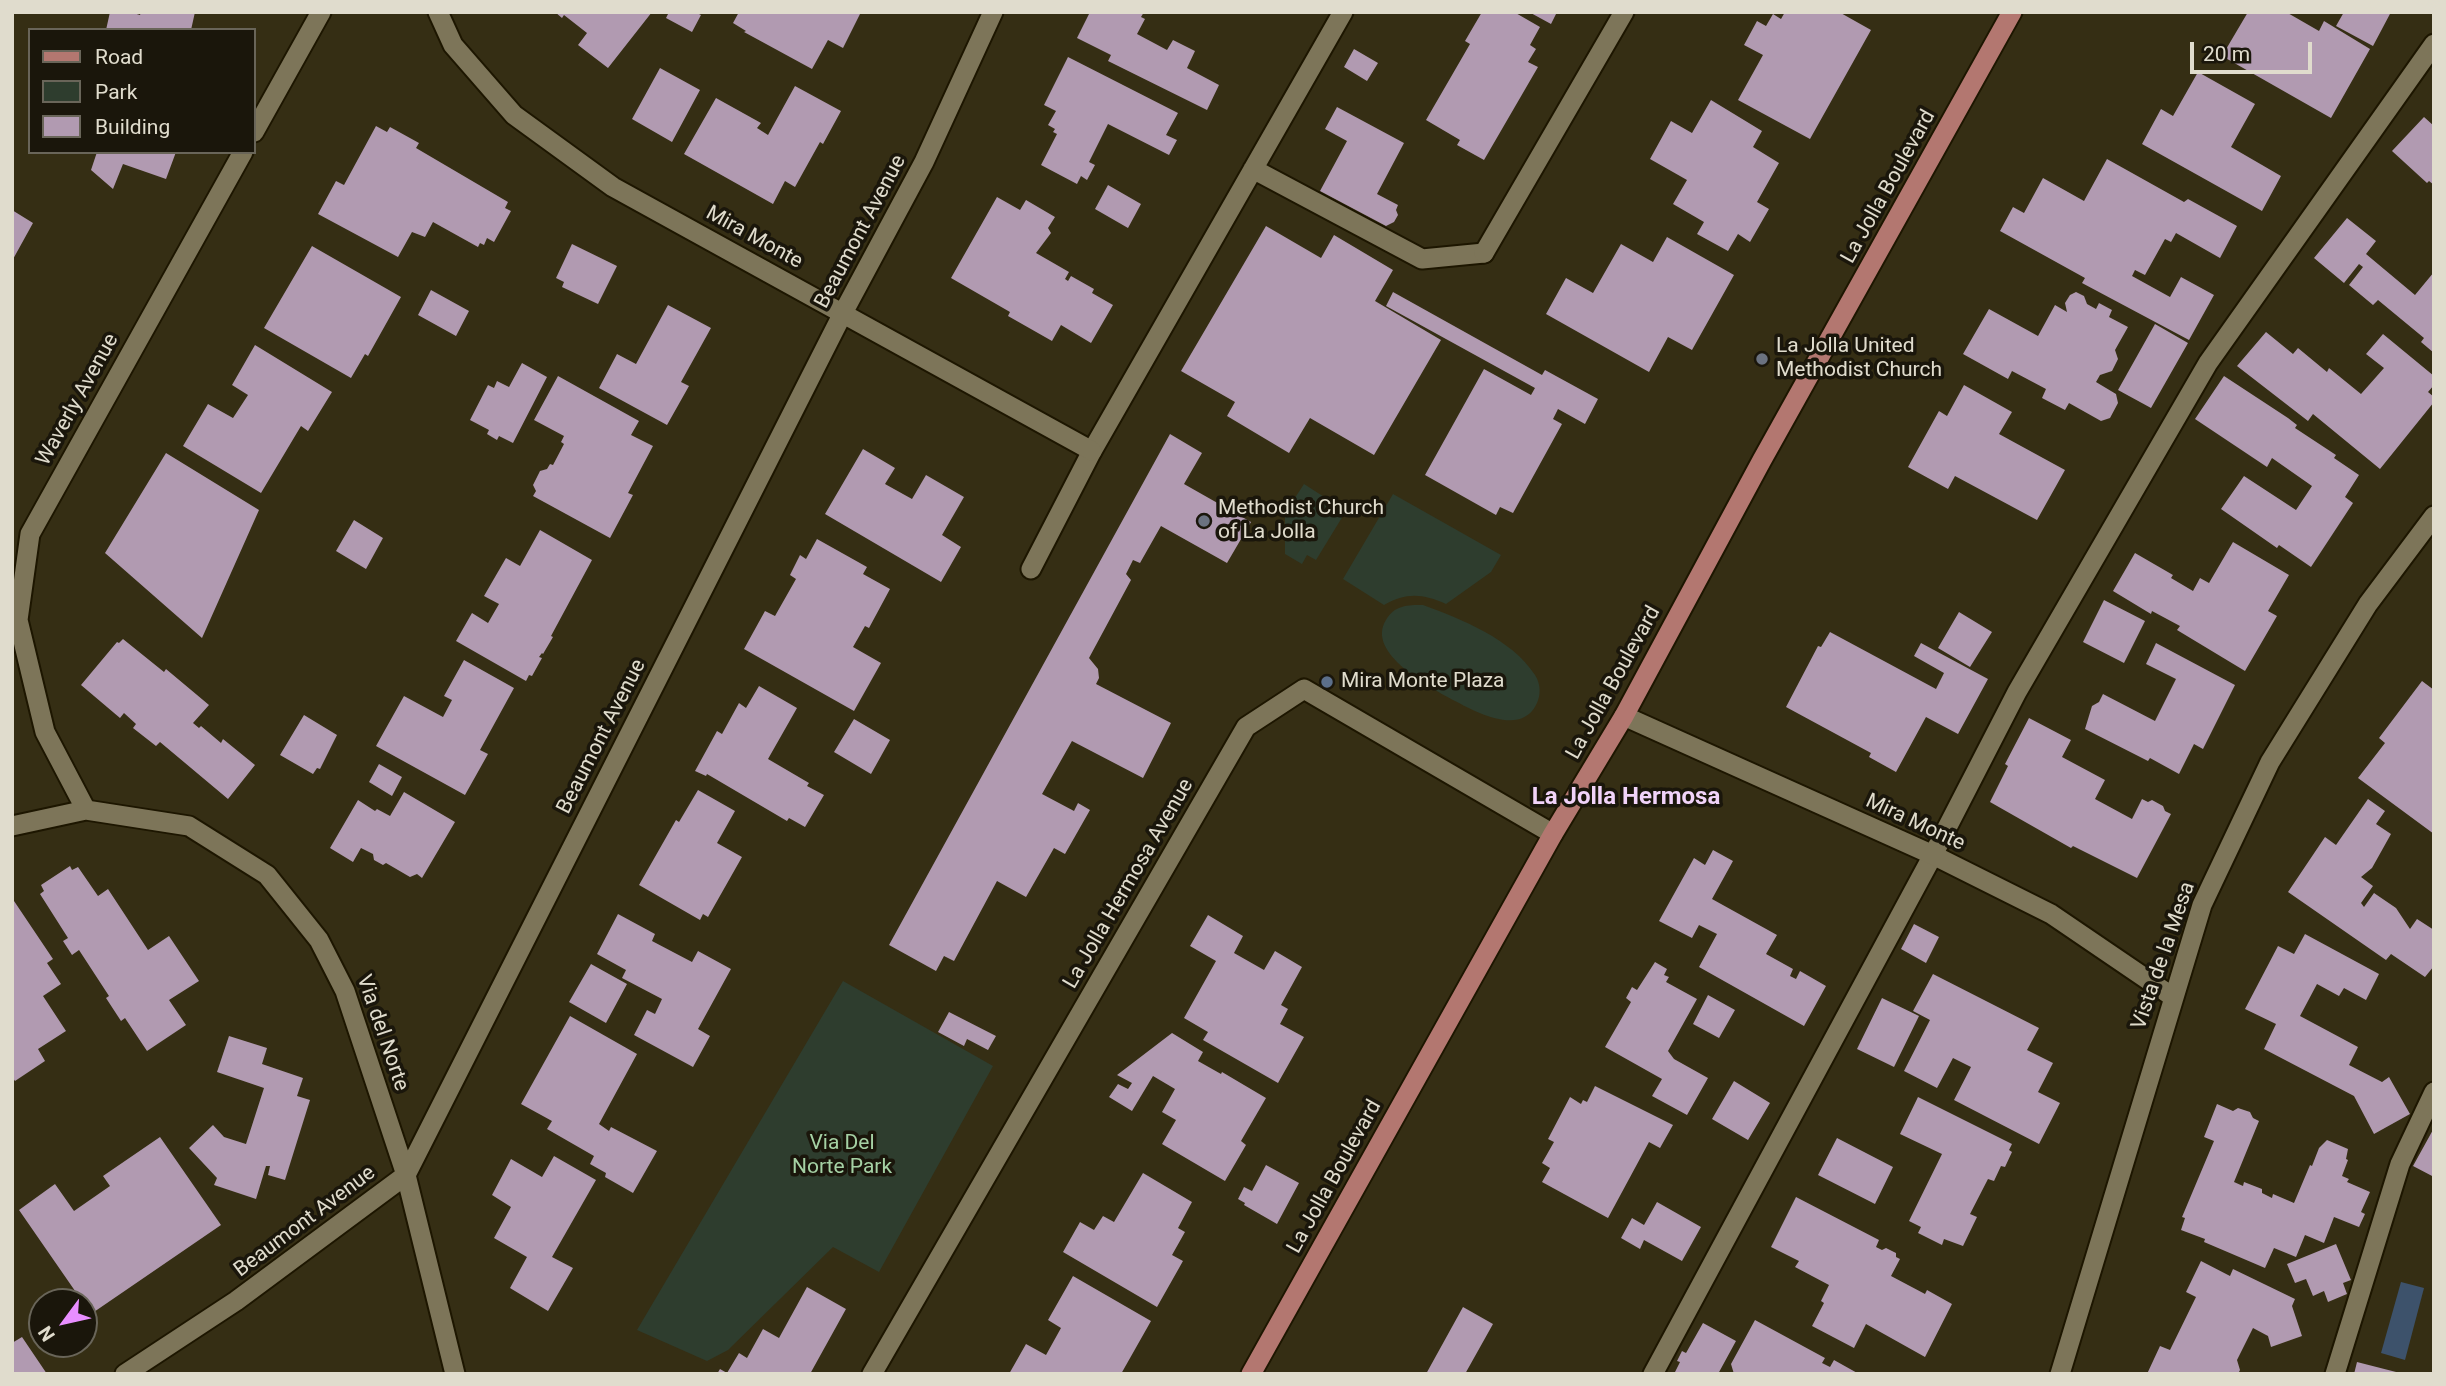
<!DOCTYPE html>
<style>
body{margin:0}
#map{position:relative;width:2446px;height:1386px;overflow:hidden;background:#352e14;font-family:Roboto,sans-serif}
canvas{display:block}
.frame{position:absolute;inset:0;border:14px solid #e0dccd;pointer-events:none}
.legend{position:absolute;left:28px;top:28px;width:228px;height:126px;box-sizing:border-box;background:#1a160b;border:2px solid #696559;margin:0;padding:9px 12px;list-style:none;font-size:21px;color:#e0dccd}
.legend li{display:flex;align-items:center;gap:14px;height:35px}
.legend b{width:35px;border:2px solid #696559}
.north{position:absolute;left:28px;top:1288px;width:70px;height:70px;box-sizing:border-box;background:#1a160b;border:2px solid #696559;border-radius:50%;rotate:237deg;font-size:19px;font-weight:700;line-height:28px;text-align:center;color:#e0dccd}
.north::after{content:'';display:block;margin:auto;width:24px;height:32px;background:#e88eff;clip-path:polygon(50% 0,100% 100%,50% 72%,0 100%)}
.scale{position:absolute;left:2190px;top:42px;width:122px;height:32px;box-sizing:border-box;border:4px solid #e0dccd;border-top:0;padding-left:9px;font-size:21px;line-height:24px;white-space:nowrap;color:#e0dccd;-webkit-text-stroke:5px #1a160b;paint-order:stroke}
</style>
<div id="map">
<canvas width="2446" height="1386"></canvas>
<div class="frame"></div>
<ul class="legend">
<li><b style="height:9px;background:#b37770"></b>Road</li>
<li><b style="height:19px;background:#2e3d2e"></b>Park</li>
<li><b style="height:19px;background:#b19ab1"></b>Building</li>
</ul>
<div class="north">N</div>
<div class="scale">20 m</div>
</div>
<script>
const context = document.querySelector('canvas').getContext('2d');
context.lineJoin = 'round';
function fillPath(path, color) {
  context.fillStyle = color;
  context.fill(path, 'evenodd');
}
function trace(path, color, width, dash) {
  context.strokeStyle = color;
  context.lineWidth = width;
  context.lineCap = dash ? 'butt' : 'round';
  context.setLineDash(dash || []);
  context.stroke(path);
}
function write(font, color, halo, rows, align = 'center') {
  context.font = font + ' Roboto,sans-serif';
  context.lineWidth = 7;
  context.setLineDash([]);
  context.textBaseline = 'middle';
  context.strokeStyle = halo;
  context.fillStyle = color;
  for (const [text, x, y, turn = 0] of rows) {
    context.save();
    context.translate(x, y);
    context.rotate((+turn || 0) * Math.PI / 180);
    context.textAlign = isNaN(turn) ? turn : align;
    if (halo) context.strokeText(text, 0, 0);
    context.fillText(text, 0, 0);
    context.restore();
  }
}
fillPath(new Path2D(`
 M1304 484 1346 511 1316 560 1307 555 1302 564 1285 554V513Z
 M1393 494 1501 555 1491 572 1446 604C1423 594 1407 592 1384 605L1343 579Z
 M1423 605C1461 619 1512 639 1535 675 1541 684 1541 696 1536 705 1520 736 1476 712 1455 701 1431 688 1365 653 1386 620 1395 605 1407 605 1423 605Z
 M843 981 993 1066 879 1272 833 1247 728 1350 707 1361 637 1330Z`), '#2e3d2e');
fillPath(new Path2D(`
 M2401 1282 2424 1288 2405 1360 2381 1353Z`), '#3d526b');
fillPath(new Path2D(`
 M110 12H130L140 15 141 12H195L191 30H106Z
 M555 12H652L608 68 578 45 587 33 564 15 562 18Z
 M669 12H695L701 15 692 32 666 18Z
 M739 12H861L843 48 828 40 812 69 744 32 746 31 733 23Z
 M1090 12H1144L1141 17 1145 19 1137 34 1167 50 1173 40 1195 51 1187 68 1219 85 1207 110 1108 61 1111 55 1077 38Z
 M1482 12H1514L1540 27 1530 45 1536 49 1528 62 1538 67 1484 160 1457 145 1460 140 1426 120 1470 44 1465 41Z
 M1529 12H1557L1551 24Z
 M1785 12H1839L1871 30 1810 139 1738 100 1763 55 1744 45 1757 21 1766 26 1773 14 1781 19Z
 M2248 12H2286L2319 31 2324 21 2370 49 2331 118 2222 56Z
 M2344 12H2391L2373 46 2336 26Z
 M1354 49 1378 63 1367 81 1344 67Z
 M1068 57 1178 113 1166 135 1177 140 1169 155 1108 124 1089 162 1095 165 1087 180 1081 176 1077 184 1041 165 1057 134 1053 132 1055 129 1048 125 1056 111 1044 105Z
 M660 68 700 90 672 142 632 119Z
 M2198 72 2255 104 2231 147 2281 176 2262 211 2142 144 2161 109 2173 116Z
 M795 86 841 111 823 144 820 142 795 187 785 181 773 204 684 154 716 98 761 123 757 128 768 135Z
 M1711 100 1762 131 1753 147 1779 163 1757 202 1769 209 1750 242 1738 234 1728 251 1697 234 1704 222 1673 204 1687 180 1650 159 1671 121 1692 133Z
 M1337 107 1404 143 1377 194 1398 205 1396 210 1398 215 1394 222 1386 226 1320 191 1347 141 1325 129Z
 M2424 117 2434 126V185L2429 181 2427 183 2392 151Z
 M376 126 387 132 390 127 419 143 416 148 508 202 505 208 511 211 494 242 487 238 484 245 480 243 478 247 433 222 425 237 412 232 398 257 318 214 336 181 344 185Z
 M97 152H176L166 179 123 164 113 189 91 170Z
 M2107 159 2184 202 2188 199 2237 226 2220 258 2176 233 2171 242 2165 239 2145 275 2135 270 2132 276 2170 297 2181 277 2214 295 2189 340 2082 283 2085 278 2000 231 2013 207 2024 213 2043 178 2084 201Z
 M1108 185 1141 204 1128 228 1095 209Z
 M997 197 1020 210 1026 200 1055 217 1048 228 1051 233 1036 253 1069 272 1065 279 1068 281 1071 276 1094 289 1092 293 1113 305 1091 343 1061 325 1052 341 1008 316 1010 312 951 278Z
 M12 210 33 223 12 261Z
 M2347 218 2376 241 2366 254 2415 295 2434 272V353L2421 342 2424 338 2378 300 2373 305 2349 285 2363 267 2359 264 2344 283 2314 258Z
 M1266 226 1321 258 1334 235 1393 270 1375 301 1441 340 1374 455 1310 418 1289 453 1227 416 1235 402 1181 371Z
 M1667 237 1734 275 1692 350 1668 337 1649 372 1546 314 1566 278 1593 293 1621 244 1653 262Z
 M572 244 617 266 598 304 562 287 564 282 556 278Z
 M312 246 401 297 368 356 365 354 351 378 264 328Z
 M431 290 469 311 456 336 418 315Z
 M1393 292 1542 375 1545 370 1598 399 1585 424 1558 409 1553 419 1562 424 1513 513 1500 507 1496 515 1425 475 1484 369 1531 395 1535 388 1386 306Z
 M2076 292 2084 296 2087 304 2096 309 2099 303 2112 310 2109 317 2128 327 2115 350 2118 359 2112 371 2100 375 2096 382 2116 394 2118 403 2110 418 2101 421 2069 403 2065 410 2042 398 2046 389 2012 371 2008 379 1963 354 1989 309 2038 336 2055 305 2067 312 2065 303 2070 295Z
 M668 305 711 328 681 382 689 386 667 425 599 388 617 354 636 364Z
 M2155 324 2188 343 2151 408 2118 390Z
 M2266 332 2293 354 2298 348 2327 372 2329 368 2361 394 2384 368 2366 354 2383 334 2434 376V385L2428 392 2434 397V402L2380 469 2313 414 2308 421 2237 366Z
 M255 345 332 392 308 431 301 426 261 493 183 446 208 404 233 418 248 395 232 385Z
 M522 363 547 377 513 443 499 436 497 440 487 434 489 430 470 420 488 385 494 388 497 381 509 387Z
 M558 376 639 421 631 435 653 446 628 493 633 495 610 538 533 496 536 491 533 485 540 471 547 469 550 464 553 465 564 444 561 442 564 436 534 420Z
 M2224 376 2288 418 2297 425 2295 428 2336 455 2334 458 2359 475 2345 497 2353 503 2311 567 2279 545 2277 548 2221 509 2244 476 2296 510 2312 486 2272 458 2267 467 2195 419Z
 M1964 385 2012 412 1999 434 2065 470 2037 520 1955 476 1948 489 1908 467 1939 411 1947 416Z
 M1170 434 1202 453 1184 484 1251 522 1227 563 1161 526 1140 563 1133 560 1126 574 1131 580 1089 658 1098 669 1099 678 1096 684 1171 723 1143 778 1072 741 1042 794 1074 811 1078 803 1090 810 1065 854 1054 848 1026 897 997 881 954 961 944 956 936 971 889 945Z
 M863 449 895 468 885 484 912 499 926 475 964 497 942 535 961 547 941 582 825 514Z
 M166 453 259 510 202 638 105 553Z
 M354 520 383 538 366 569 336 551Z
 M540 530 592 560 551 636 553 637 543 654 542 653 539 657 542 658 532 676 529 675 526 681 456 641 472 613 488 623 499 604 484 596 506 558 520 566Z
 M817 539 867 567 863 574 890 589 869 628 865 626 853 647 881 663 854 711 744 649 765 611 775 616 796 579 790 575 800 555 806 559Z
 M2233 542 2289 575 2268 611 2277 616 2245 671 2177 630 2180 626 2152 611 2151 614 2113 591 2135 553 2173 575 2171 578 2193 591 2200 578 2209 583Z
 M2104 600 2145 621 2124 663 2083 642Z
 M1959 612 1992 632 1970 667 1938 648Z
 M1830 632 1936 689 1944 673 1914 656 1921 643 1988 679 1958 734 1926 717 1896 772 1869 757 1871 753 1786 707 1818 646 1821 647Z
 M123 639 164 672 166 669 209 705 193 723 199 728 201 726 221 743 223 739 255 765 228 799 160 742 156 746 133 728 136 724 124 713 120 718 81 685 117 642 119 643Z
 M2156 643 2235 685 2203 749 2194 744 2179 774 2150 758 2148 761 2085 729 2092 706 2099 702 2103 694 2155 721 2176 679 2146 664Z
 M464 660 514 688 480 750 488 754 465 795 376 746 404 696 443 717 452 700 444 696Z
 M2422 681 2434 690V834L2358 778 2385 743 2379 738Z
 M759 686 797 708 768 759 809 783 807 786 824 795 805 827 789 818 787 821 707 774 706 776 695 771 717 731 722 734 739 703 746 708Z
 M304 715 337 735 320 769 317 768 313 774 280 755Z
 M2029 718 2071 740 2062 757 2105 780 2095 799 2132 819 2142 799 2148 802 2152 800 2163 806 2165 811 2171 814 2137 878 2073 846 2071 848 1990 802 2008 766 2005 764Z
 M854 719 890 740 871 774 834 752Z
 M379 764 402 777 392 796 369 782Z
 M698 790 735 811 717 843 742 857 708 917 703 914 700 920 639 885 676 820 679 822Z
 M404 792 455 822 422 878 417 874 410 877 386 863 383 865 374 860 373 854 361 848 353 862 330 848 358 800 375 811 377 809 390 816Z
 M2368 799 2385 811 2376 824 2391 834 2372 868 2361 877 2373 886 2361 903 2364 907 2374 893 2396 908 2410 929 2417 919 2434 930V966L2425 977 2391 954 2386 960 2288 892 2325 837 2336 845Z
 M1713 850 1733 861 1712 899 1777 935 1766 954 1793 969 1790 976 1796 979 1800 971 1826 986 1804 1026 1699 967 1717 934 1699 925 1692 938 1659 921 1694 858 1705 865Z
 M70 866 72 870 78 867 98 896 108 889 148 950 169 936 199 981 169 1000 186 1025 147 1051 125 1018 121 1021 106 998 109 996 79 950 72 955 63 941 68 938 40 894 44 891 41 885Z
 M12 898 53 959 47 963 61 984 43 996 66 1031 38 1049 45 1061 15 1081 12 1077Z
 M618 914 655 934 652 941 692 962 698 951 731 969 698 1029 710 1036 693 1067 634 1035 647 1010 655 1014 662 999 622 978 626 970 597 954Z
 M1208 915 1243 936 1234 953 1264 970 1275 951 1302 967 1281 1005 1288 1009 1280 1024 1304 1037 1278 1083 1203 1040 1208 1032 1184 1018 1216 961 1190 946Z
 M1914 924 1939 937 1926 963 1901 949Z
 M2305 934 2379 974 2366 1000 2344 988 2339 996 2317 984 2300 1016 2358 1047 2349 1065 2382 1082 2389 1077 2410 1114 2374 1134 2354 1096 2264 1049 2276 1024 2245 1009 2278 946 2294 954Z
 M1655 962 1667 969 1664 975 1669 977 1666 982 1697 999 1668 1051 1674 1059 1708 1078 1687 1115 1652 1096 1662 1079 1605 1047 1631 1002 1626 998 1632 987 1637 990Z
 M591 964 627 984 606 1023 569 1002Z
 M1933 974 2039 1028 2027 1050 2053 1063 2038 1092 2060 1103 2039 1144 1954 1100 1971 1067 1953 1058 1937 1088 1904 1071 1930 1020 1913 1011Z
 M1708 995 1735 1010 1719 1038 1693 1024Z
 M1882 998 1919 1016 1894 1067 1857 1049Z
 M949 1012 996 1036 988 1050 967 1039 964 1046 938 1032Z
 M570 1016 637 1054 599 1124 609 1131 611 1127 657 1151 633 1193 605 1177 606 1173 590 1164 594 1156 547 1129 552 1121 521 1104Z
 M1172 1033 1203 1052 1198 1061 1221 1074 1222 1072 1266 1098 1241 1141 1246 1145 1225 1181 1162 1144 1176 1120 1162 1112 1175 1089 1153 1076 1132 1111 1109 1097 1118 1084 1128 1089 1132 1083 1117 1075Z
 M229 1036 267 1048 262 1064 303 1078 297 1096 310 1100 285 1180 268 1175 270 1166H266L256 1199 214 1185 217 1178 189 1148 213 1125 224 1137 246 1144 264 1088 217 1072Z
 M1734 1081 1770 1103 1748 1140 1712 1119Z
 M1595 1086 1673 1125 1660 1148 1649 1142 1608 1218 1542 1182 1550 1168 1542 1163 1554 1142 1548 1139 1570 1097 1581 1104 1583 1100 1587 1102Z
 M1918 1097 2012 1144 2009 1150 2012 1152 2005 1167 2001 1166 1994 1181 1988 1179 1970 1214 1977 1217 1963 1246 1944 1239 1942 1245 1918 1233 1921 1227 1909 1221 1942 1154 1900 1134Z
 M2217 1104 2233 1111 2238 1108 2250 1112 2253 1118 2259 1121 2234 1182 2243 1186 2244 1182 2262 1189V1193L2272 1198 2273 1194 2294 1203 2310 1165 2312 1166 2319 1148 2327 1140 2348 1149 2346 1159 2348 1160 2342 1176 2349 1179 2347 1182 2370 1192 2361 1212 2365 1214 2359 1227 2334 1217 2324 1243 2305 1235 2296 1257 2274 1248 2265 1268 2204 1242 2205 1239 2181 1230 2185 1218 2182 1217 2214 1141 2204 1137Z
 M2434 1128V1177L2413 1166Z
 M160 1137 221 1225 91 1314 19 1210 55 1184 74 1211 110 1186 103 1176Z
 M1837 1138 1893 1167 1875 1204 1818 1175Z
 M554 1156 596 1180 552 1257 573 1268 548 1311 510 1288 527 1257 494 1238 511 1207 492 1195 511 1159 542 1177Z
 M1266 1165 1299 1183 1277 1224 1244 1205 1245 1203 1238 1199 1244 1187 1252 1191Z
 M1143 1173 1192 1202 1178 1228 1185 1232 1172 1255 1183 1261 1157 1307 1063 1252 1080 1222 1094 1230 1103 1216 1114 1222Z
 M1796 1197 1879 1240 1876 1247 1882 1250 1886 1248 1896 1253V1257L1900 1259 1891 1276 1925 1294 1927 1290 1952 1304 1925 1357 1866 1324 1854 1348 1812 1326 1824 1303 1821 1301 1829 1285 1795 1267 1799 1261 1771 1247Z
 M1657 1202 1701 1227 1682 1261 1644 1240 1640 1249 1621 1238 1632 1218 1644 1225Z
 M2336 1244 2351 1280 2343 1283 2347 1294 2328 1302 2324 1291 2313 1296 2306 1279 2295 1283 2287 1264Z
 M2201 1261 2230 1276 2233 1269 2295 1299 2292 1306 2302 1336 2271 1347 2268 1336 2253 1328 2237 1360 2240 1370 2238 1374H2147L2160 1346 2170 1350 2196 1297 2186 1292Z
 M1073 1276 1151 1321 1121 1374H1009L1026 1344 1046 1355 1061 1328 1048 1320Z
 M807 1287 846 1309 810 1374H717L720 1369 727 1373 739 1353 747 1358 763 1329 779 1338Z
 M1463 1307 1493 1324 1465 1374H1426Z
 M1755 1320 1825 1358 1822 1363 1830 1367 1834 1360 1859 1374H1734L1731 1364Z
 M1703 1323 1736 1341 1718 1374H1674L1680 1362 1677 1361 1682 1351 1686 1353Z
 M22 1337 47 1374H12V1343Z
 M2357 1362 2400 1373V1374H2354Z`), '#b19ab1');
const service = new Path2D(`
 M1253 169 1422 259 1484 253
 M1031 569 1092 451 1343 12
 M1653 1374 1933 855 2017 692 2208 363 2434 44
 M2335 1374 2400 1164 2434 1092`);
const minor = new Path2D(`
 M438 12 453 45 514 115 613 187 1092 451
 M254 132 321 12
 M1484 253 1624 12
 M1624 716 1933 855 2051 914 2173 997
 M86 810 45 732 18 620 30 534 243 152
 M12 826 86 810 189 826 267 875 319 940 345 991 406 1175 455 1374
 M125 1374 236 1301 406 1175 843 313 924 162 993 12
 M872 1374 1246 727 1304 689 1553 834
 M2060 1374 2202 905 2270 762 2368 604 2434 516`);
const primary = new Path2D(`
 M1251 1374 1553 834 1624 716 1762 460 2012 12`);
trace(service, '#1d1600', 23);
trace(minor, '#1d1600', 23);
trace(primary, '#1d1600', 23);
trace(service, '#7d7559', 19);
trace(minor, '#7d7559', 19);
trace(primary, '#b37770', 19);
for (const [x, y, r, color] of [
 [1762,359,7,"#6b7280"],
 [1204,521,7,"#6b7280"],
 [1327,682,7,"#5c6f8a"]
]) {
  const dot = new Path2D();
  dot.arc(x, y, r, 0, 2 * Math.PI);
  context.fillStyle = color;
  context.fill(dot);
  trace(dot, '#1a160b', 2.5);
}
write('21px', '#e0dccd', '#1a160b', [
 ["La Jolla Boulevard",1889,187,-61],
 ["Beaumont Avenue",861,232,-62],
 ["Mira Monte",754,238,29],
 ["Waverly Avenue",78,400,-61],
 ["La Jolla Boulevard",1614,683,-61],
 ["Beaumont Avenue",602,737,-63],
 ["Mira Monte",1915,823,25],
 ["La Jolla Hermosa Avenue",1129,884,-60],
 ["Vista de la Mesa",2164,956,-71],
 ["Via del Norte",382,1033,71],
 ["La Jolla Boulevard",1335,1177,-61],
 ["Beaumont Avenue",305,1222,-37]
]);
write('21px', '#e0dccd', '#1a160b', [
 ["La Jolla United",1776,347],
 ["Methodist Church",1776,371],
 ["Methodist Church",1218,509],
 ["of La Jolla",1218,533],
 ["Mira Monte Plaza",1341,682]
], 'left');
write('21px', '#a5d1a4', '#1a160b', [
 ["Via Del",842,1144],
 ["Norte Park",842,1168]
]);
write('bold 24px', '#f1d3f9', '#1a160b', [
 ["La Jolla Hermosa",1626,798]
]);
</script>
